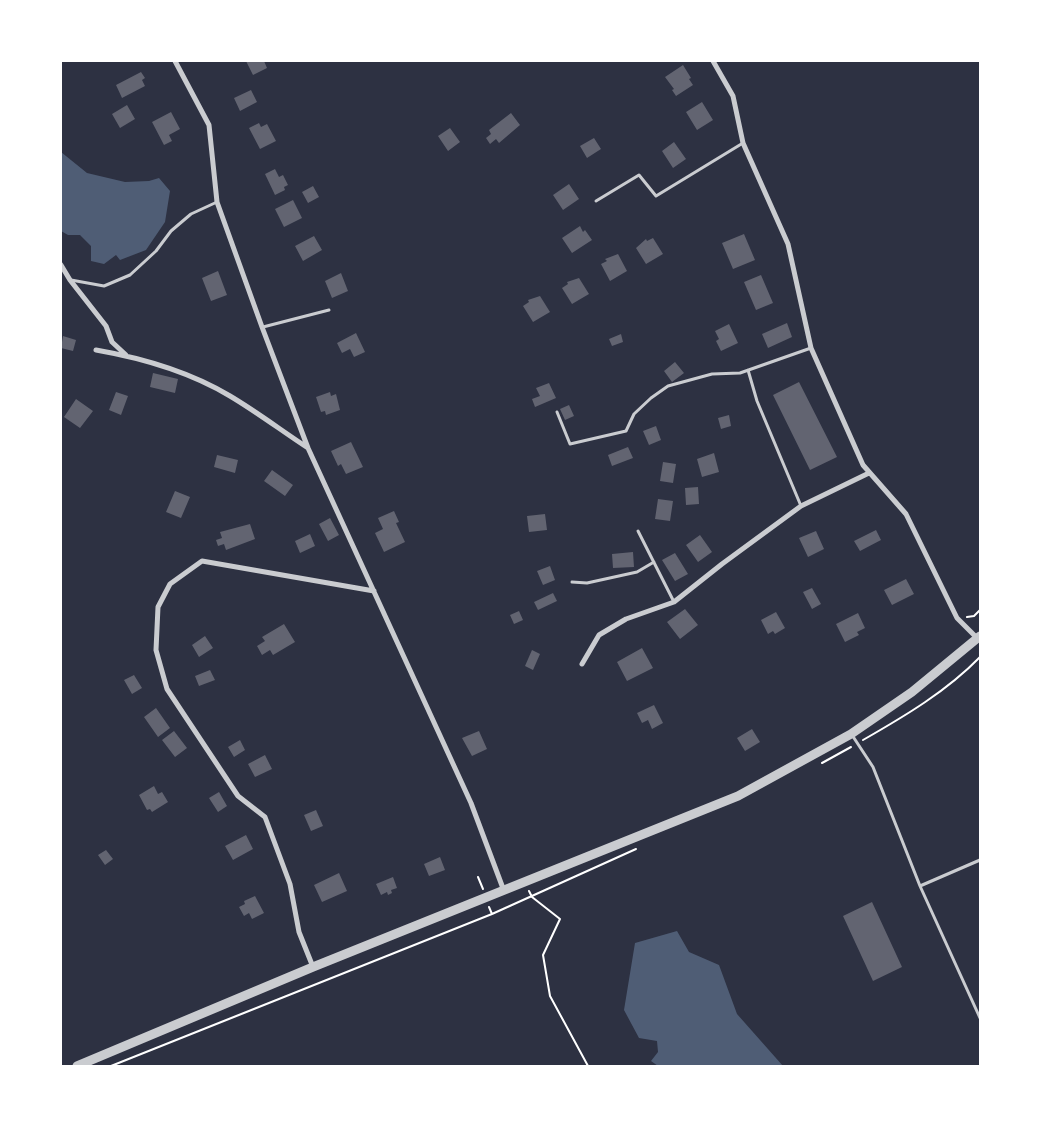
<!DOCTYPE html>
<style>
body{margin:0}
#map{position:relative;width:1041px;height:1127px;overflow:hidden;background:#2d3142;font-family:"PT Sans",sans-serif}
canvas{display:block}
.frame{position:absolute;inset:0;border:62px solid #fff;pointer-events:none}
</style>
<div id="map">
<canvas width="1041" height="1127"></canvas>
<div class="frame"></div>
</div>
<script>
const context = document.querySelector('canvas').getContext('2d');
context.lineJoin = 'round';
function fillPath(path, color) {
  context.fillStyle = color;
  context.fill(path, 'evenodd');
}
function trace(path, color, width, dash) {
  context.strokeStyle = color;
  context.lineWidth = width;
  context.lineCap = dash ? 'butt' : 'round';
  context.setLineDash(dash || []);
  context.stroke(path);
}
fillPath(new Path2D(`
 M61 152 87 173 125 182 149 181 159 178 170 191 165 222 146 250 120 260 116 255 104 264 91 261V246L80 235H68L61 231Z
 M677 931 689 952 719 965 737 1014 783 1066H658L651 1061 658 1052 657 1041 639 1038 624 1010 635 943Z`), '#4f5d75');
fillPath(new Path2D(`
 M246 61H264L267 68 253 75Z
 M683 65 691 78 689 79 693 85 676 96 672 90 674 89 665 77Z
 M141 72 145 78 142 80 145 86 122 98 116 85Z
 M251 90 257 102 240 111 234 98Z
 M702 102 713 120 697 130 686 112Z
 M127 105 135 119 120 128 112 114Z
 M171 112 180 129 169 135 172 141 164 145 152 122Z
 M511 113 520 125 499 143 496 139 490 144 486 138 491 134 489 130Z
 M259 123 261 127 267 124 276 141 260 149 249 128Z
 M450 128 460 142 448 151 438 136Z
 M594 138 601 149 587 158 580 146Z
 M674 142 686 159 673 168 662 151Z
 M275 169 279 177 283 175 288 185 284 187 285 190 275 195 265 174Z
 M569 184 579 199 563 210 553 195Z
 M313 186 319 197 308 203 302 192Z
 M293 200 302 218 284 227 275 209Z
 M580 226 583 232 585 230 592 240 572 253 562 238Z
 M744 234 755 260 733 269 722 243Z
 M314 236 322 250 303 261 295 246Z
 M653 238 663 254 646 264 636 248 646 239 647 241Z
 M618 254 627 271 610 281 601 264 607 261 605 259Z
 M218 271 227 295 211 301 202 278Z
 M341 273 348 291 332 298 325 281Z
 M761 275 773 303 756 310 744 282Z
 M579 278 589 294 572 304 562 288 568 284 567 282Z
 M540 296 550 312 533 322 523 306 529 302 528 300Z
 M787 323 792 337 768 348 762 334Z
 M729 324 738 343 721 351 716 341 719 339 715 331Z
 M356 333 365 352 354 357 350 349 342 353 337 343Z
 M621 334 623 342 612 346 609 339Z
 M63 336 76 340 73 351 61 348Z
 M675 362 684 373 672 382 664 371Z
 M153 373 178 379 175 393 150 387Z
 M799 382 837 457 810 470 773 395Z
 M549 383 556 398 535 407 532 399 540 396 536 388Z
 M116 392 128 396 121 415 109 410Z
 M330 392 331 396 336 394 340 410 326 415 325 411 321 412 316 397Z
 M76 399 93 411 80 428 64 417Z
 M569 405 574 416 565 420 560 409Z
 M729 415 731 426 721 429 718 418Z
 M656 426 661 440 649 445 643 431Z
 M351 442 363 467 346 474 341 464 338 466 331 451Z
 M628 447 633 458 612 466 608 455Z
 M714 453 719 472 702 477 697 459Z
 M217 455 238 460 235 473 214 467Z
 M663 462 676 464 673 483 660 481Z
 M272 470 293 485 285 496 264 481Z
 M698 487 699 504 686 505 685 488Z
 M175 491 190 497 181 518 166 512Z
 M658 499 673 501 670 521 655 519Z
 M394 511 399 522 396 523 405 542 384 552 375 533 383 529 378 518Z
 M545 514 547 530 529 532 527 516Z
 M330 518 339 535 328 541 319 524Z
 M250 524 255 539 226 550 224 544 218 546 216 540 222 538 220 532Z
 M876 530 881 540 860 551 854 541Z
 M816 531 824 549 808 557 799 538Z
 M310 534 315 546 300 553 295 541Z
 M700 535 712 552 698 562 686 545Z
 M633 552 634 567 613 568 612 554Z
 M675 553 688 574 675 581 662 560Z
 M550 566 555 580 543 585 537 571Z
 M906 579 914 594 892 605 884 590Z
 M812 588 821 604 812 609 803 592Z
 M553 593 557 601 538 610 534 602Z
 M685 609 698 625 680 639 667 622Z
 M519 611 523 620 514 624 510 615Z
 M776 612 785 628 775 634 773 631 768 634 761 620Z
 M858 613 865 628 857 632 859 635 845 642 836 624Z
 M284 624 295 642 273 655 270 650 262 655 257 646 265 641 262 637Z
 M205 636 213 648 199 657 192 645Z
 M642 648 653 668 627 681 617 662Z
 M532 650 540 654 533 670 525 666Z
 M210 670 215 680 199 686 195 676Z
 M134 675 142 688 132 694 124 680Z
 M654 705 663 723 652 729 648 720 642 723 637 713Z
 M156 708 170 728 158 737 144 717Z
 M752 729 760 742 745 751 737 738Z
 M174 731 187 748 175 757 162 740Z
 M479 731 487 749 472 756 462 738Z
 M240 740 245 750 234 757 228 747Z
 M265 755 272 769 255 777 248 764Z
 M154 786 158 794 162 792 168 802 152 812 150 809 147 810 139 795Z
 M219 792 227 806 218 812 209 798Z
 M316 810 323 826 311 831 304 815Z
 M246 835 253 849 233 860 225 846Z
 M106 850 113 859 105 865 98 855Z
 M440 857 445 870 429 876 424 864Z
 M339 873 347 891 322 902 314 885Z
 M393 877 397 888 391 890 392 893 388 895 387 892 381 895 376 884Z
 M255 896 264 913 252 919 249 913 244 916 239 907 245 904 244 901Z
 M872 902 902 967 873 981 843 916Z`), '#626471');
trace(new Path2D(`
 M967 617 974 616 980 610
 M863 740C905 716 947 691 980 657
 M822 763 851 747
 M478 877 483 889
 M529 891 532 897 560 919 543 955 550 996 588 1066
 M489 907 492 914 636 849
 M111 1066 492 914`), '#fff', 2);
trace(new Path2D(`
 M596 201 639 175 656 196 743 143
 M71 280 104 286 130 275 156 251 171 231 191 214 217 202
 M263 327 329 310
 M748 370 757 401 801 506
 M557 412 570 444 626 431 634 414 651 398 668 386 712 374 740 373 811 348
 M638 531 674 602
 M572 582 587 583 637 572 654 562
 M852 735 873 767 920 886 980 1018
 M920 886 980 860`), '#caccd0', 3);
trace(new Path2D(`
 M175 61 209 125 217 202 262 327 308 448 471 803 504 891
 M713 61 733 96 743 143 788 244 811 348 863 465 906 514 957 618 977 638
 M61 265 70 280 106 326 112 342 126 355
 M96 350C142 358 190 372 230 396 257 412 282 431 308 448
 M582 664 599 635 626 619 674 602 722 564 801 506 869 473
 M313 967 299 932 290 884 265 817 238 796 167 689 156 650 158 607 170 584 202 561 374 591`), '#caccd0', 5);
trace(new Path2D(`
 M77 1066 313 967 738 796 851 734 912 692 980 636`), '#caccd0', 9);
</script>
